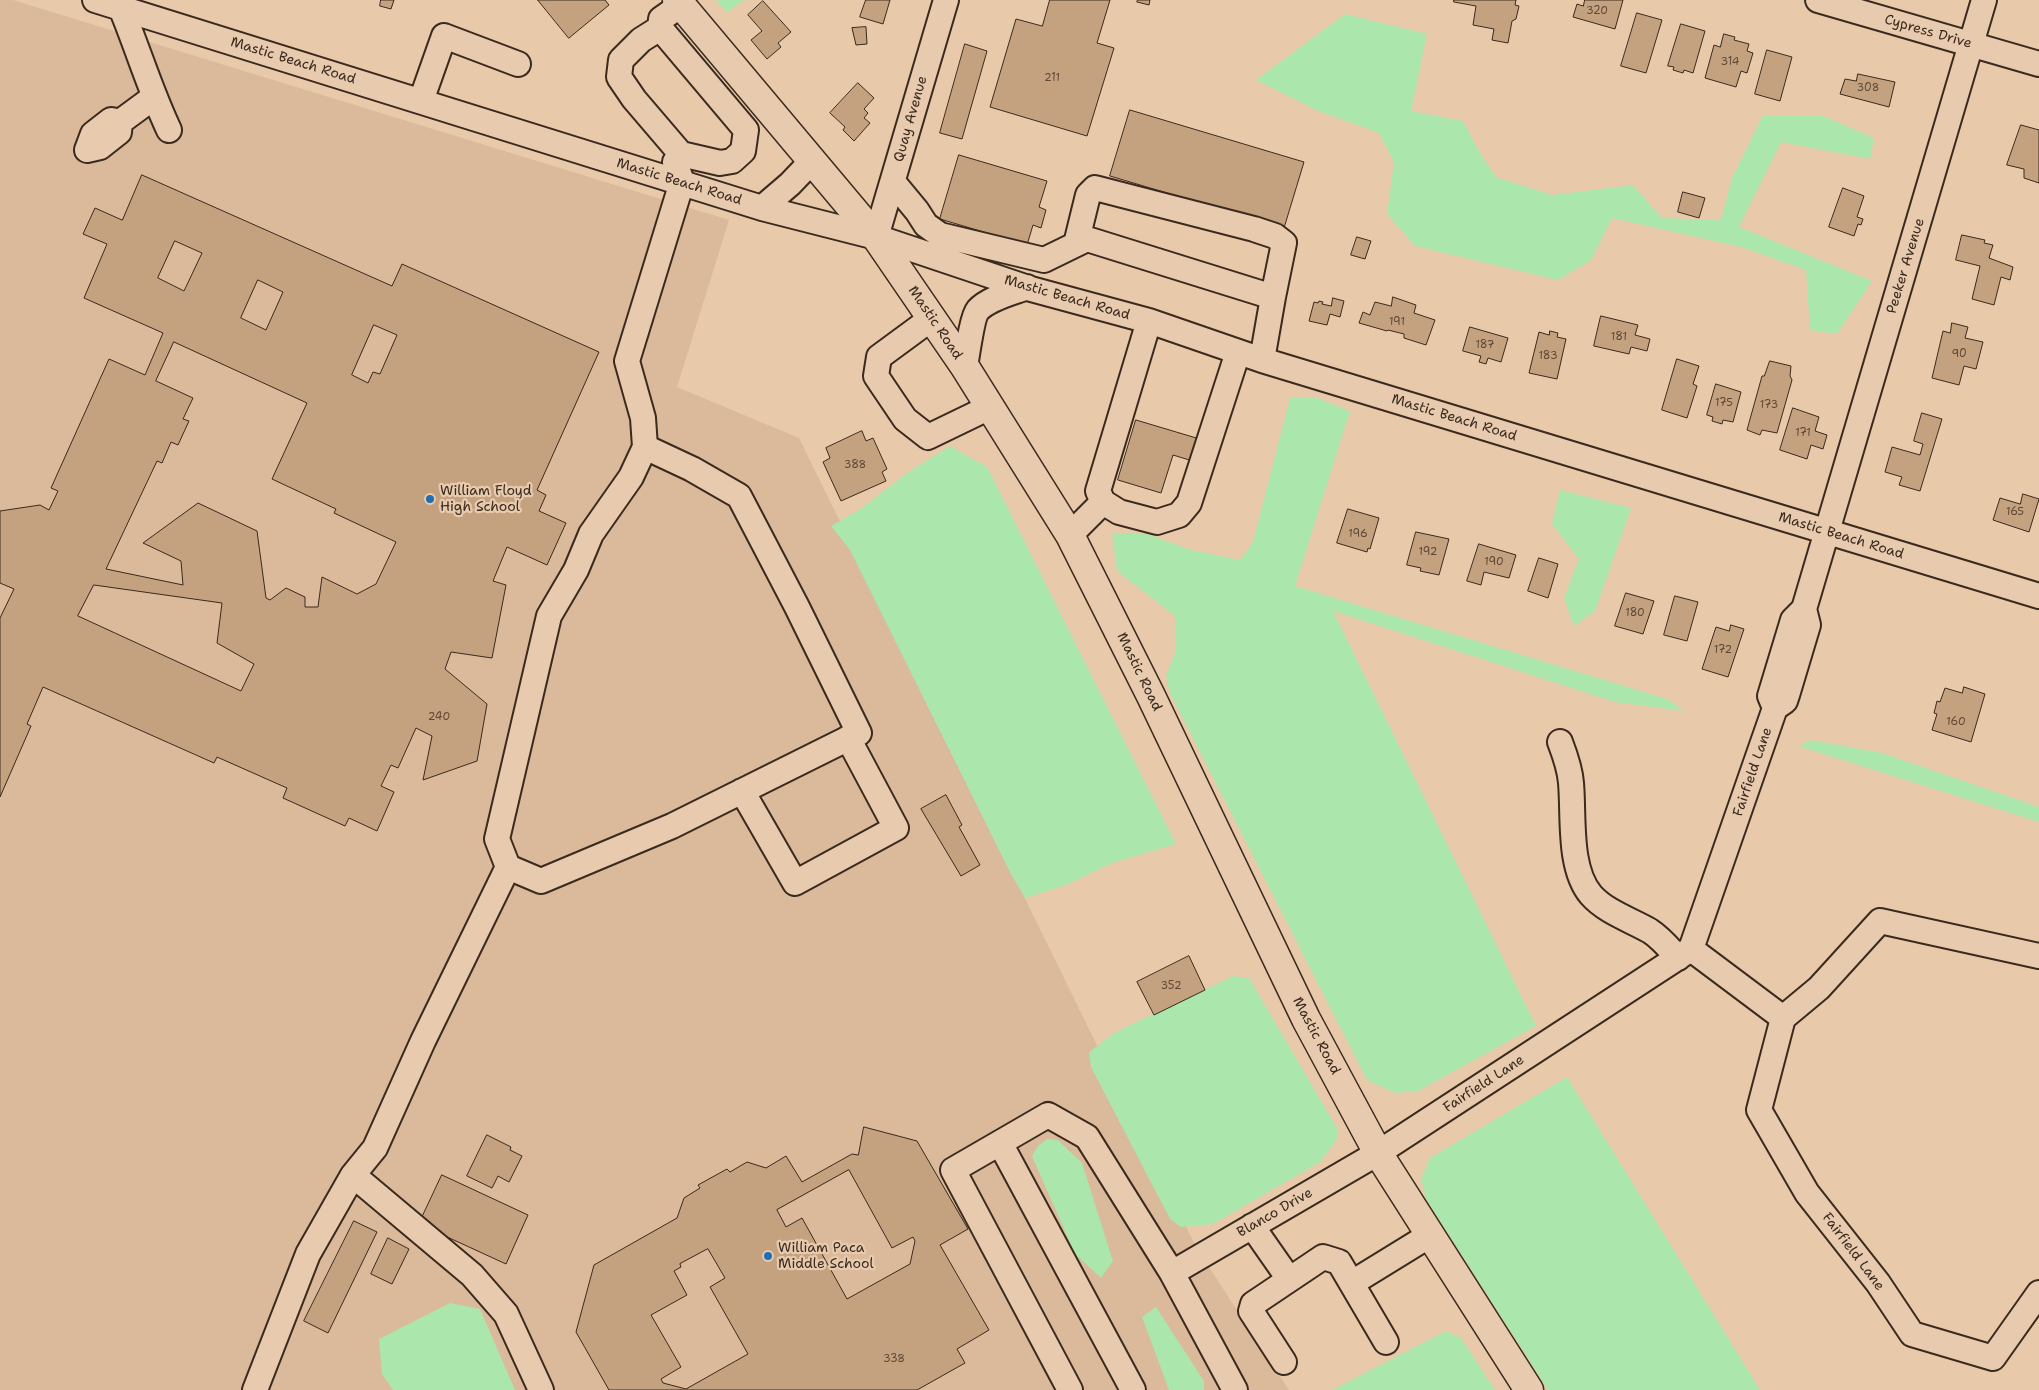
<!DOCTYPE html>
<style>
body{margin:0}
canvas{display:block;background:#e8c9aa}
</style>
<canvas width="2039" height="1390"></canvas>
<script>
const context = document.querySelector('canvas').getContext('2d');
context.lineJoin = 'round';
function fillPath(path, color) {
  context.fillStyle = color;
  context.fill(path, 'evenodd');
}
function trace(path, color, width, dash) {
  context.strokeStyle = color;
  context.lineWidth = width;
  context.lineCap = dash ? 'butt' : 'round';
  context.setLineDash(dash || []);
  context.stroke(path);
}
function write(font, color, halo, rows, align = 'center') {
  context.font = font + ' "Shantell Sans",sans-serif';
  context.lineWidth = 4.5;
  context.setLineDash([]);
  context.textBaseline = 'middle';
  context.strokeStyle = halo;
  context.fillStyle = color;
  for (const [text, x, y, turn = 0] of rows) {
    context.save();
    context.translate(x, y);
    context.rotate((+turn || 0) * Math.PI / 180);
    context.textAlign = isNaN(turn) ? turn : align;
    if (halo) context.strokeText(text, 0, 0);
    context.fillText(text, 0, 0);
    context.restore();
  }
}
fillPath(new Path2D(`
 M0 0H13L729 220 677 387 799 438 1196 1247 1289 1390H0Z`), '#daba9a');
fillPath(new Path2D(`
 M716 0H744L727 12Z
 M1345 14 1427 34 1411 111 1463 121 1480 153 1496 177 1552 195 1633 185 1662 218 1721 220 1732 178 1763 115H1821L1874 138 1870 159 1781 142 1739 227 1872 281 1837 334 1810 330 1806 270 1741 247 1612 218 1591 260 1558 280 1415 246 1387 214 1394 162 1379 133 1316 110 1256 80Z
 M1290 398H1317L1350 411 1295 586 1667 699 1684 711 1615 702 1333 611 1536 1026 1418 1091 1395 1093 1367 1080 1170 693 1166 676 1176 650 1175 616 1117 571 1112 533 1147 534 1191 550 1240 560 1253 542Z
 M950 446 987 467 1176 844 1112 863 1066 885 1025 898 1011 874 850 550 831 526 862 508 907 473Z
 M1560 490 1631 508 1595 611 1574 626 1564 598 1579 559 1552 524Z
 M1811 740 1882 753 2039 807V822L1798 746Z
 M1233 976 1249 978 1337 1128V1139L1320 1162 1213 1224 1181 1227 1170 1219 1091 1067 1089 1052 1114 1033Z
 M1567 1077 1760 1390H1548L1426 1199 1421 1179 1430 1158Z
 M1047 1139 1058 1140 1082 1163 1113 1261 1101 1278 1075 1254 1032 1156 1038 1146Z
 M450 1303 480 1309 515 1390H393L382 1374 379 1339Z
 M1156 1307 1204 1381V1390H1169L1142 1317Z
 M1446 1331 1461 1338 1495 1390H1332Z`), '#abe6ac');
const building = new Path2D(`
 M381 0H394L391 9 380 6Z
 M538 0H605L609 5 569 38Z
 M866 0H890L883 24 860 17Z
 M1050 0H1110L1097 43 1114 48 1087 136 990 107 1016 19 1042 26Z
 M1138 0H1150L1149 5 1137 2Z
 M1454 0H1516L1515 5 1519 6 1516 19 1512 21 1508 43 1492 40 1494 29 1473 25 1476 6 1454 2Z
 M1585 0H1623L1615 29 1573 17 1577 4 1583 6Z
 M763 1 791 32 778 43 781 47 767 59 751 40 762 31 748 15Z
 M1637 13 1662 20 1646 73 1621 66Z
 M1681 24 1705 31 1693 73 1684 70 1683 73 1673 70 1674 67 1668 66Z
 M866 27 867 44 856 45 852 28Z
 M1724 34 1735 37 1734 40 1749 44 1747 51 1753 53 1747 73 1741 71 1736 87 1705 78 1714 45 1720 47Z
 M965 44 987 51 962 139 940 133Z
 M1767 50 1792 57 1780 101 1755 94Z
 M1858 74 1895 82 1889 107 1840 94 1845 79 1856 81Z
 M858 83 874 98 864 109 868 113 864 118 870 123 854 141 843 130 845 127 830 113Z
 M1130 110 1304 162 1284 228 1110 176Z
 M2021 125 2039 130V183L2024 178V169L2007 165Z
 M959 155 1047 181 1039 207 1046 210 1041 228 1033 225 1027 245 940 219Z
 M142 175 392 286 402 264 599 352 537 490 546 495 539 511 566 523 547 565 507 547 493 581 506 585 492 658 451 652 445 669 487 704 477 761 423 780 432 736 416 728 398 768 391 765 381 786 394 792 377 831 349 818 345 826 283 798 287 788 217 757 214 763 43 687 27 724 31 726 0 797V618L14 589 0 583V511L40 505 49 510 58 491 51 488 109 359 145 375 163 333 84 298 107 244 83 234 95 208 122 220ZM175 241 202 253 184 291 158 278ZM258 280 283 292 266 330 241 318ZM374 325 397 335 380 374 373 372 368 383 352 375ZM174 342 307 403 272 479 336 509 334 513 396 542 376 584 357 594 322 577 318 607H305V597L286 588 270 600 266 598 257 531 198 503 143 543 181 561 183 585 106 569 157 461 162 463 171 442 178 445 189 421 183 419 193 398 156 381ZM94 585 222 603 217 643 254 664 241 691 78 616Z
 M1843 188 1864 196 1857 217 1863 219 1861 225 1858 224 1854 236 1829 227Z
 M1683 192 1705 198 1699 218 1678 212Z
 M1962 235 1985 240 1984 243 1993 245 1989 258 2013 267 2010 280 2001 277 1994 305 1972 299 1980 266 1956 260Z
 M1357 237 1371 241 1365 259 1351 255Z
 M1393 297 1416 305 1414 313 1435 320 1426 345 1404 338V334L1388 330 1387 331 1359 323 1363 312 1370 315 1375 302 1391 306Z
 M1333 298 1344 301 1340 317 1330 314 1327 325 1309 321 1314 302 1318 303 1319 301 1323 302 1322 304 1331 306Z
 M1601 316 1638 325 1635 335 1650 339 1647 351 1631 347 1629 354 1594 346Z
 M1952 323 1968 327 1965 338 1983 342 1976 369 1964 366 1959 385 1932 378 1943 331 1950 333Z
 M1470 327 1508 338 1501 362 1488 358 1486 364 1479 362 1481 356 1463 351Z
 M1550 331 1558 333 1557 337 1566 339 1557 379 1529 373 1539 332 1549 335Z
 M1677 359 1699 366 1693 384 1697 386 1687 418 1662 410Z
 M1770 361 1791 366 1790 376 1792 380 1777 433 1762 430 1760 435 1747 430 1762 376H1764Z
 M1716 384 1741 392 1733 422 1723 420 1722 424 1712 421 1713 417 1707 415Z
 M1793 408 1819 417 1815 431 1827 435 1823 449 1811 445 1807 459 1780 450Z
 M1922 413 1942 419 1920 491 1899 485 1902 477 1885 472 1892 447 1920 455 1923 444 1914 441Z
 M1136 420 1203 440 1196 462 1173 455 1161 493 1118 480Z
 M862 431 866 441 873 438 887 469 882 472 886 481 841 501 823 462 830 458 826 448Z
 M2023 494 2039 499 2029 532 1993 520 2000 498 2020 504Z
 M1348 509 1379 518 1370 549 1368 548 1367 552 1337 543Z
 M1416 532 1449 539 1439 575 1420 571 1421 568 1407 565Z
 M1479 544 1516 555 1509 578 1484 572 1481 585 1467 581Z
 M1539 558 1558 564 1548 598 1528 591Z
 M1626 593 1654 601 1643 634 1615 626Z
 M1675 596 1698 602 1687 641 1664 635Z
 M1731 625 1744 629 1728 677 1702 669 1716 627 1729 631Z
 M1964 687 1985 694 1971 742 1932 730 1937 714 1934 713 1937 701 1940 702 1945 688 1962 693Z
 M946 795 962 825 959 827 980 865 961 876 921 809Z
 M1189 956 1205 990 1154 1015 1137 982Z
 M864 1127 917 1141 968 1229 940 1245 989 1330 957 1349 965 1363 917 1390H609L576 1332 594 1265 677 1218 684 1198 700 1188 698 1185 727 1169 730 1172 747 1162 766 1168 786 1156 802 1182 852 1154 858 1155ZM849 1170 892 1248 913 1237 915 1241 910 1264 847 1299 802 1218 786 1227 777 1210ZM708 1249 725 1278 710 1287 748 1354 686 1389 663 1383 661 1379 681 1367 651 1315 687 1295 674 1271 681 1267 680 1264Z
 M487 1135 511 1147 510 1150 522 1156 509 1182 498 1176 492 1188 467 1176Z
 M442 1175 528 1215 506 1264 419 1224Z
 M354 1221 377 1232 328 1333 304 1321Z
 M388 1238 409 1249 392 1284 371 1274Z`);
fillPath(building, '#c4a27f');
trace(building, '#3b2a1e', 1);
const minor = new Path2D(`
 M95 0 762 208 876 237 1031 289 1149 321 1262 360 2039 596
 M1818 0 2039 64
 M121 8C138 49 150 90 169 130
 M660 28 641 40 621 60 619 77 634 99 681 154 720 163 732 161 743 151 746 130 660 28 661 19 681 5
 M421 101 444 36 518 64
 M120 122 119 132 100 147 87 150 93 134 111 120 120 122 154 97
 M893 182 917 211 926 225 940 235 1044 260 1087 239 1273 297 1262 360
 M762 208 790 184 812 161
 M876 237 946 0
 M1076 244 1088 195 1095 188 1254 229 1275 236 1284 243 1273 297
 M932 318 879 357 876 376 905 419 928 437 990 407
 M1149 321 1098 491 1103 502 1119 512 1157 522 1179 515 1189 503 1238 352
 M965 367C967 356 972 317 978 310 989 298 1012 293 1027 287
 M1070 535 1103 502
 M1804 609 1808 625 1787 695 1785 701 1775 708 1770 696 1793 620 1804 609 1984 0
 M1560 742C1565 755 1570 769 1571 783 1574 816 1568 868 1591 895 1606 912 1631 920 1650 931 1661 938 1669 948 1678 958
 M742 791 795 883 896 828 848 738
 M508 867 541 881 672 826 859 733 797 607 739 496 692 469 645 447
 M1691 949 1783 1018
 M2039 956 1880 921 1819 988 1783 1018 1759 1110 1807 1193 1878 1283 1912 1334 1993 1358 2039 1293
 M1000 1143 1133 1390
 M353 1175 472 1275 506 1314 541 1390
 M1252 1226 1289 1279
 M1172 1273 1378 1153 1691 949 1775 708
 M1352 1283 1430 1235
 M1284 1362 1251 1311 1253 1304 1323 1257 1339 1262 1386 1342
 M255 1390 308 1254 353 1175 375 1148 423 1041 508 867 497 839 549 616 576 570 591 534 631 477 645 447 643 418 627 361 682 182 675 162 681 154
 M1070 1390 953 1170 1048 1115 1087 1137 1172 1273 1235 1390`);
const major = new Path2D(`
 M677 0 876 237 965 367 1070 535 1151 696 1306 1019 1378 1153 1529 1390`);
trace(minor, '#3b2a1e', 28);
trace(major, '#3b2a1e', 31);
trace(minor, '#e8cbaf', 24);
trace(major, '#e8cbaf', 28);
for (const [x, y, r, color] of [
 [430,499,5,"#1f6fb2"],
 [768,1256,5,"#1f6fb2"]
]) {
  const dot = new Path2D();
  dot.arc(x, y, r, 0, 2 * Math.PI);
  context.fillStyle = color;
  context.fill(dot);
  trace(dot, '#e8cbaf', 2);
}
write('11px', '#5d4836', null, [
 ["320",1597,11],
 ["314",1730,62],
 ["211",1052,78],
 ["308",1868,88],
 ["191",1397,322],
 ["181",1619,337],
 ["187",1485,345],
 ["90",1959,354],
 ["183",1548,356],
 ["175",1724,403],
 ["173",1769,405],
 ["171",1803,433],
 ["388",855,465],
 ["165",2015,512],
 ["196",1358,534],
 ["192",1428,552],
 ["190",1494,562],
 ["180",1635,613],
 ["172",1723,650],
 ["240",439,717],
 ["160",1956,722],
 ["352",1171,986],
 ["338",894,1359]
]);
write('14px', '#3b2a1e', '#e8cbaf', [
 ["Cypress Drive",1928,32,16],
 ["Mastic Beach Road",293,61,17],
 ["Quay Avenue",911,119,-74],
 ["Mastic Beach Road",679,182,17],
 ["Peeker Avenue",1906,266,-73],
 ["Mastic Beach Road",1067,298,16],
 ["Mastic Road",935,323,56],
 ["Mastic Beach Road",1454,418,17],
 ["Mastic Beach Road",1841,536,17],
 ["Mastic Road",1139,672,64],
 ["Fairfield Lane",1753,772,-71],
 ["Mastic Road",1316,1036,62],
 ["Fairfield Lane",1484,1084,-33],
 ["Blanco Drive",1275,1213,-30],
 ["Fairfield Lane",1853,1252,53]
]);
write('14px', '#3b2a1e', '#e8cbaf', [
 ["William Floyd",440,491],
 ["High School",440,507],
 ["William Paca",778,1248],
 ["Middle School",778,1264]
], 'left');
</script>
